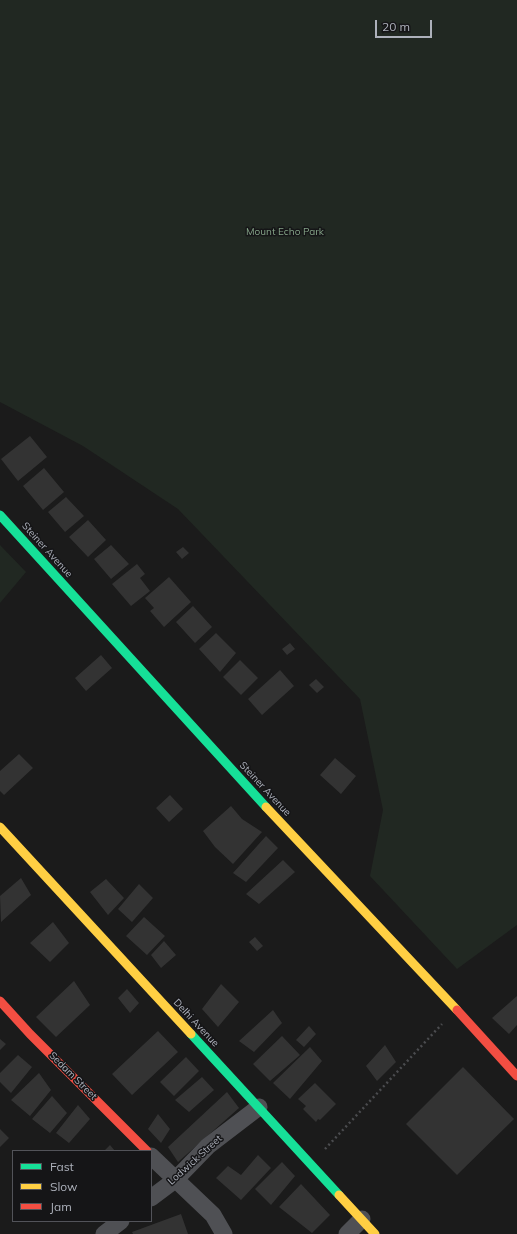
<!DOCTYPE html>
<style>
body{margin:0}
#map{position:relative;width:517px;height:1234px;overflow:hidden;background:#1b1b1b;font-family:Mulish,sans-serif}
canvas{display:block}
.legend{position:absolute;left:12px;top:1150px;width:140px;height:72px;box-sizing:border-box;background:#151517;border:1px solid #525359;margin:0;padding:5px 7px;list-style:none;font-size:12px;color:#adb1bb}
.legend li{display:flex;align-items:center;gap:8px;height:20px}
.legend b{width:20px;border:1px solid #525359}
.scale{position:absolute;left:375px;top:20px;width:57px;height:18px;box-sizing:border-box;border:2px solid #adb1bb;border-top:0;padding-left:5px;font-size:12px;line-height:14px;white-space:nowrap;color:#adb1bb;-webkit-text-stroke:3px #151517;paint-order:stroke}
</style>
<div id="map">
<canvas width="517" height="1234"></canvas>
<ul class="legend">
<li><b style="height:5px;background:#16e098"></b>Fast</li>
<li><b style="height:5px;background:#ffcf43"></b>Slow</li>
<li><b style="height:5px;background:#f24e42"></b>Jam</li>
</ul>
<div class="scale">20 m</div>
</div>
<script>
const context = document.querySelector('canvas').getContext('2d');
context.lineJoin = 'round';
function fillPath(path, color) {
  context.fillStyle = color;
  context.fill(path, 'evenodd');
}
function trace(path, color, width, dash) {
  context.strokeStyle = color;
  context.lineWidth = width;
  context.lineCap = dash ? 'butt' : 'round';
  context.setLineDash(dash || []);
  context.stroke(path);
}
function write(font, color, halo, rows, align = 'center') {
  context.font = font + ' Mulish,sans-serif';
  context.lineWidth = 3;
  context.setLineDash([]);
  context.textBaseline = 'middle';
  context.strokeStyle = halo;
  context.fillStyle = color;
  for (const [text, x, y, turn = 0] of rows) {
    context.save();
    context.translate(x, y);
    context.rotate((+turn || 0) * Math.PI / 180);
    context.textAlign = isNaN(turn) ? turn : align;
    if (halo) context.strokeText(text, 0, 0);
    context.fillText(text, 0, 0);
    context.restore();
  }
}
fillPath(new Path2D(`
 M0 0H517V925L457 969 370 876 383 810 360 699 178 509 83 446 0 402Z
 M0 545 26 572 0 603Z`), '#212822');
fillPath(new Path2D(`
 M30 436 47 457 18 481 1 459Z
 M44 468 64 492 43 510 23 486Z
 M66 497 84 516 65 532 48 512Z
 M88 520 106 540 88 557 69 537Z
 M111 545 129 564 111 579 94 559Z
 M183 547 189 553 182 559 176 552Z
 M137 564 145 574 140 578 150 591 131 606 112 584Z
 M169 577 191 602 164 627 150 611 154 608 145 598Z
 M193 606 212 627 195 643 176 622Z
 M216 633 236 653 220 672 199 649Z
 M290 643 295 649 287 655 282 649Z
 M101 655 112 668 86 691 75 678Z
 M240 660 258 678 241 695 223 677Z
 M280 670 294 686 262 715 248 699Z
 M316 679 324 687 317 693 309 685Z
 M19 754 33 768 4 795 0 791V771Z
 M335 758 356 776 341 794 320 775Z
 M170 795 183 809 169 822 156 808Z
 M231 806 242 819 262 832 233 864 215 847 203 831Z
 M266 836 278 848 246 882 233 873Z
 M283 860 295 872 259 904 246 894Z
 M21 878 31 895 1 922 0 896Z
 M106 879 124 898 108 915 90 892Z
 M139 884 153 898 132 922 118 909Z
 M144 917 165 936 147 955 126 936Z
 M53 922 69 943 50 962 30 943Z
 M255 937 263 946 257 951 249 942Z
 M164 941 176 955 161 968 151 955Z
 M74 981 90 1005 56 1037 36 1017Z
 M221 984 239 1002 218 1027 202 1009Z
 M127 989 139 1003 130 1013 118 998Z
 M517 996V1025L509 1034 492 1018Z
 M273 1010 282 1023 254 1052 239 1041Z
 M309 1026 316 1034 304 1047 296 1040Z
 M158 1031 178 1052 132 1095 112 1074Z
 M282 1036 300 1055 270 1081 253 1064Z
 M0 1039 6 1044 0 1050Z
 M385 1045 396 1062 377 1081 366 1066Z
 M310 1047 322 1061 290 1099 273 1083Z
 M18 1055 32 1067 11 1093 0 1082V1073Z
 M186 1057 199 1071 174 1096 160 1082Z
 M463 1067 514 1119 457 1175 406 1124Z
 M39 1073 51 1090 30 1116 11 1100Z
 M202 1077 214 1090 189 1112 175 1100Z
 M315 1083 336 1104 320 1120 318 1119 316 1122 303 1109 306 1106 298 1099Z
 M227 1092 239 1108 178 1162 168 1147Z
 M52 1096 67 1113 50 1133 32 1119Z
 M78 1105 90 1119 69 1143 56 1133Z
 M158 1114 170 1129 161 1143 148 1129Z
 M0 1129 9 1138 0 1147Z
 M110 1145 115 1151H104Z
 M258 1155 271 1168 241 1200 216 1178 228 1166 241 1175Z
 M282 1162 295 1176 271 1205 255 1189Z
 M301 1184 330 1215 312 1233 279 1207Z
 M181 1214 188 1234H133L132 1232Z`), '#333');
trace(new Path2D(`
 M325 1149 442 1024`), '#4b4c4f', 2.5, [2, 3]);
trace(new Path2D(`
 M151 1156 213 1215 224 1234
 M151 1198 175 1180 208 1146 259 1107
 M104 1234 121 1221
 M347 1234 362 1219`), '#4f5054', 17);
trace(new Path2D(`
 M0 515 266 807
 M191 1034 339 1195`), '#16e098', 9);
trace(new Path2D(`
 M266 807 457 1010
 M0 827 191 1034
 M339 1195 375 1234`), '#ffcf43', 9);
trace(new Path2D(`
 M0 1001 30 1034 147 1151
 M457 1010 517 1076`), '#f24e42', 9);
write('10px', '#85a488', '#151517', [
 ["Mount Echo Park",285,232]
]);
write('10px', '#adb1bb', '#151517', [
 ["Steiner Avenue",47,550,48],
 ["Steiner Avenue",265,789,47],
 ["Delhi Avenue",196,1023,47],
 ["Sedam Street",73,1076,45],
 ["Lodwick Street",195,1160,-42]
]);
</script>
